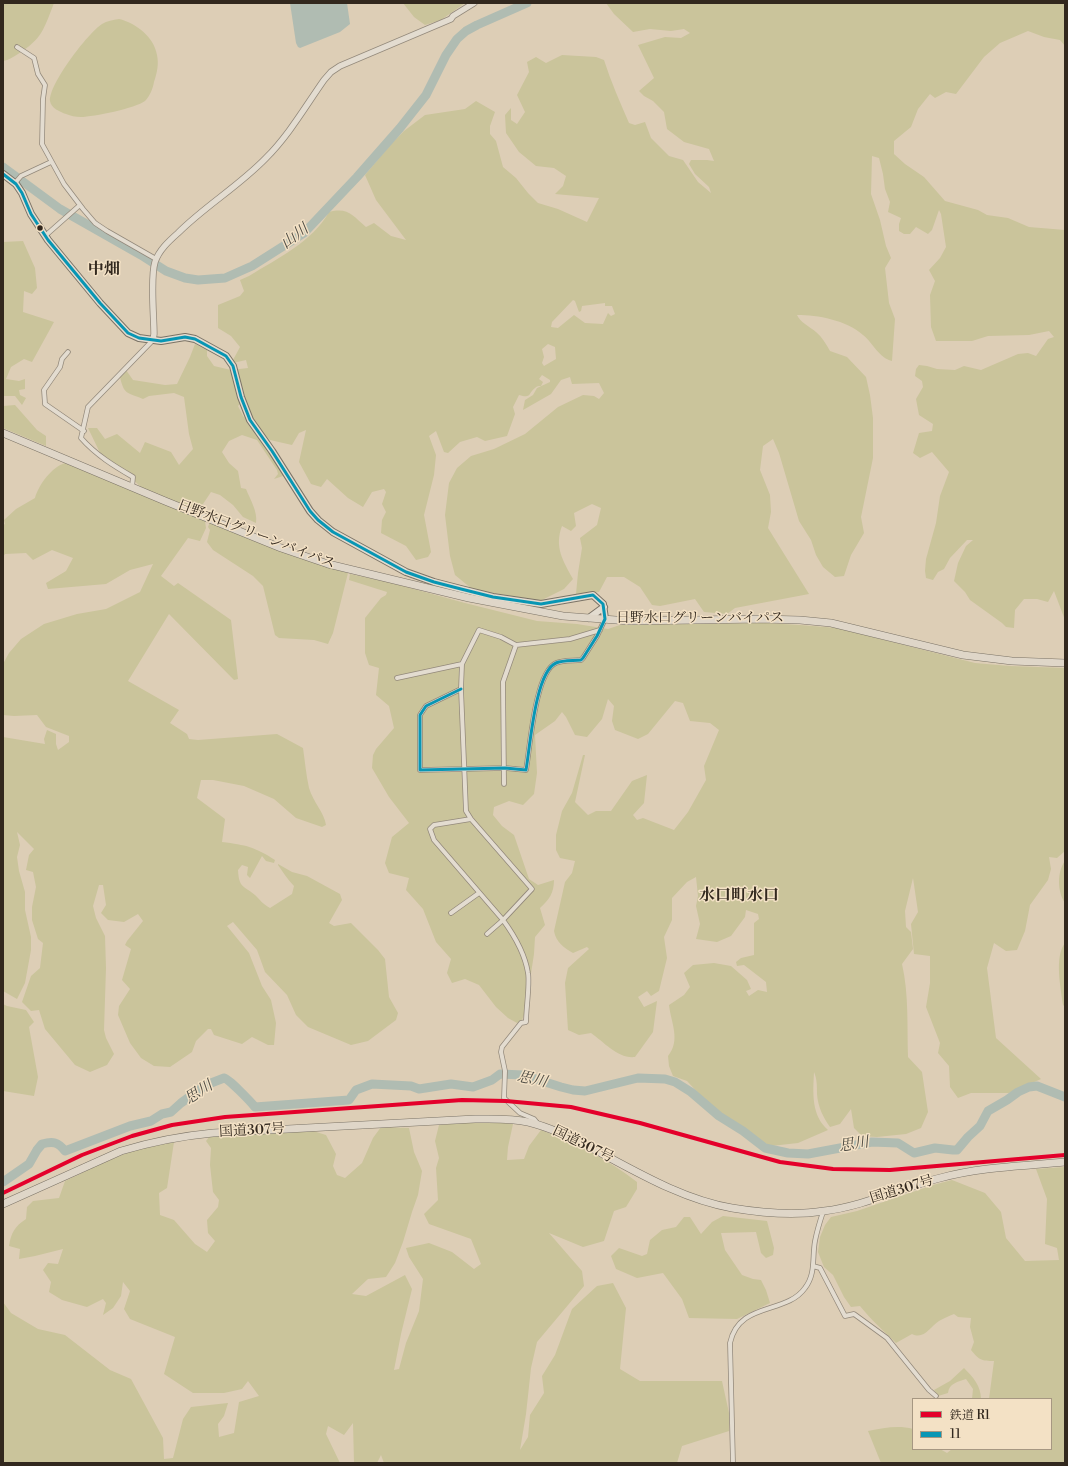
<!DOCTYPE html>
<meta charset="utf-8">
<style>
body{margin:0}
#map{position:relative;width:1068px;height:1466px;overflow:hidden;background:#ddceb6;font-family:"Libre Bodoni","Noto Serif JP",serif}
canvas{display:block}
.frame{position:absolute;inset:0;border:4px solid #32281e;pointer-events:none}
.legend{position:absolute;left:912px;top:1398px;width:140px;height:52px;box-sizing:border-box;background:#f3e1c5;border:1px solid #a69782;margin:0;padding:5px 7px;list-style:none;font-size:12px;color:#32281e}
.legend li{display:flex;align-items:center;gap:8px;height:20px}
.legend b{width:20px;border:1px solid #a69782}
</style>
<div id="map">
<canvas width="1068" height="1466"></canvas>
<div class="frame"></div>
<ul class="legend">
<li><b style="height:5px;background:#e4002b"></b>鉄道 R1</li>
<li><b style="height:5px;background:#0896b4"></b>11</li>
</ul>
</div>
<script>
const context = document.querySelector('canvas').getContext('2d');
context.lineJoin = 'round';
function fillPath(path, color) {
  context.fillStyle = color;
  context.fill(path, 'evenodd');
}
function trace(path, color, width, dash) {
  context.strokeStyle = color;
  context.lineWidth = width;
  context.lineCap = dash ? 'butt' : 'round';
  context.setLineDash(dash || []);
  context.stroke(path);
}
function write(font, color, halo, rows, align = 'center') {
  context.font = font + ' "Libre Bodoni","Noto Serif JP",serif';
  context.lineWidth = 3;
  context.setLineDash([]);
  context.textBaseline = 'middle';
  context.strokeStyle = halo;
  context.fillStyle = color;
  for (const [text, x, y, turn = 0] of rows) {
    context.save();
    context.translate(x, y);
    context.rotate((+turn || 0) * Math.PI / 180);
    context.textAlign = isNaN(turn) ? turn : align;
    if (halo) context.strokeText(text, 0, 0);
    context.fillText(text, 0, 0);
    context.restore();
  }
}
fillPath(new Path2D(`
 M3 3H54C44 29 42 39 18 54 13 57 9 60 3 61Z
 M403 3H465L441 20 425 25 414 17Z
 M606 3H1065V46L1060 40 1044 37 1028 31 1000 43 984 57 956 94 946 92 935 98 930 94 918 109 911 127 894 141V154L905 164 924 177 945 201 978 210 987 215 1008 218 1029 227 1065 230V620L1054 591 1048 602 1037 599H1024L1015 610 1014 628 1006 627 1002 623 970 600 965 592 954 581 958 563 966 546 973 540H967L950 558 944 569 938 572 933 580 926 578 925 571 926 559 936 523 940 496 949 472 932 452 920 458 913 453 919 433 932 431 933 424 919 415 916 399 923 387 922 381 915 376 916 369 919 365 927 366 937 369 955 370 964 366 981 370 1018 354 1028 353 1036 356 1048 339 1054 337 1049 331 1029 335 988 336 972 341H936L931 327 930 295 935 281 929 270 940 258 946 247 941 214 939 210 932 230 928 234 916 227 910 234H904L899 231V224L901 218 888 212 890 202 885 189 883 174 879 158 872 156 871 194 880 220 886 246 891 258 885 268 889 303 895 319 892 361C879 358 873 343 863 335 846 320 818 315 797 315 800 322 810 327 816 332 822 337 826 344 830 351L847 357 866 377 870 395 873 418V458L861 517 864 533 851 555 844 576 835 577 823 567 816 555 811 540 799 521 779 453 773 439 763 446 760 470 770 495 771 512 768 528 809 594 735 608 727 614 704 612 695 599 660 606 652 605 640 587 624 577H607L599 592 576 594 578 573 582 548 580 538 597 525 601 508 592 504 574 513 576 526 571 531 562 526C554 547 563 561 573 579L564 589 540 601 472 589 455 575 450 556 445 515 449 483 457 468 471 456 494 449 525 434 558 407 583 395 594 396 599 399 604 393 599 383 572 384 570 377 561 380 551 394 523 410 525 400 533 395 537 388 550 382V380L542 375 539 379 543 382 541 386C539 386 537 386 535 388 528 393 532 399 519 395L513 407 515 414 507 436 485 441 477 437 460 442 448 453 444 452 436 431 429 436 436 455 434 475 424 515 431 552 428 557 416 560 406 546 381 533 382 520 386 512 382 504 386 492 384 489 372 492 363 507 348 498 327 479 321 487 311 484 299 462 306 430 299 433 292 445 270 440 262 433 251 419 243 413 240 404 238 406 243 416 249 423 284 473 283 476 274 479 278 474 277 470 257 440 242 435 229 441 222 452 229 463 238 471 241 488 246 489C250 499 258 512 256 523L243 517 233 505 220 495 211 492 203 504 193 508 144 490 125 472 102 457 88 428H97L105 439 117 434 140 453 145 442 171 452 179 465 193 449 189 434 184 397 174 393 149 396 143 399C127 392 124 395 120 377L126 370 133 380 165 385 177 384 190 357 195 344 207 350V356L214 366 231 370 248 368 246 360 233 363V360L240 347 231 336 218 328V305L240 296 244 291 240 280 249 276C278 258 312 242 329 212 348 207 352 215 366 227L374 223 391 236 406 240 376 200 365 175 391 144 404 131 425 115 465 109 476 101 495 112 490 126V134L496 141 503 167 516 178 528 193 538 203 558 209 587 222 599 198 555 194 563 186 566 176 554 168 536 166 519 152 506 133 505 115 511 108V120L517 124 525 112 517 95 529 72 527 62 536 57 546 63 562 55 596 57 604 60C611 82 620 102 629 123L635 125 645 122 651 138 669 156 683 160 698 182 711 193 709 187 695 174 689 164 691 160H707L714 161 709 149 684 142 667 129 664 112 653 101 644 96 639 91 654 78 638 45 665 37 681 38 690 33 684 29 671 31 650 29 633 32 614 14ZM573 300 575 301 579 312 581 311 582 306 605 303V306H612L615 314 611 316 608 313 603 324 585 323 574 315 558 328 551 327 552 322ZM548 344 555 347 556 359 544 366 542 363 544 357 542 349Z
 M119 19C136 23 154 37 157 55 159 64 157 73 154 82 153 88 150 96 145 101 136 108 93 117 81 117 75 117 71 116 66 114 60 112 51 108 50 101 49 84 88 33 102 24 107 21 113 20 119 19Z
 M23 241 35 268 37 288 32 294 24 291 23 312 54 322 32 362 24 359 11 367 6 379 19 381 25 379V389L19 390 20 395 26 398 22 405 15 396H3V242Z
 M15 405 37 430 46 436V446L3 428V406Z
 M65 463 205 521 206 528 200 541 188 538 161 576 174 586 178 583 231 620 238 679 234 680 169 614 128 681 179 710 170 723 187 734 189 739 198 740 277 734 303 748C305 761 306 775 309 788 313 802 324 812 326 825L322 827 296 818 274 799 244 786 213 780H201L197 798 225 819 222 842C246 845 255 847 275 860L274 863 266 861 262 856 250 878 247 875 248 867 242 865 238 870C239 888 243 885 255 895 260 900 263 904 270 908L292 894 294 886C287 879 283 872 278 865V864L292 872 307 876 340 894 342 900 329 923 334 926 351 923 378 950 385 959 389 997 398 1013 396 1020 368 1041 351 1045 308 1027 296 1015 287 995 265 972 257 950 233 922 227 926 249 953 262 986 271 1000 276 1023 274 1045H268L252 1037 242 1044 214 1035 211 1029H208L196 1041 192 1052 170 1067 154 1066 141 1058 130 1043 118 1015 119 1006 130 989 122 980 131 949 125 945 127 941 143 921 138 914 124 922 108 920 101 913 106 905 103 885H99L93 906 96 918 105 936 106 968 104 1030 106 1038 114 1054 107 1065 90 1072 75 1065 45 1029 39 1010 31 1011 22 1002 31 976 40 968 43 943 38 939 32 920V907L36 887 33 872 26 870 29 855 34 849 17 832 20 845 17 857 19 871 25 892V910L31 937V950L25 983 17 999 3 991V737L45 744 44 739 47 730 56 734V744L58 750 69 742V736L46 727 37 715 14 716 3 715V664L9 653 21 639 44 624 77 614 106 609 140 592 153 564 130 570 106 584 48 589 46 583 66 571 73 558 52 550 33 560 26 553 5 554 3 557V525L5 524 4 520 16 509 35 498C39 484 52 467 65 463Z
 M210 522 304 559 348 573 333 633 328 644 314 640 279 638 275 635 263 586 253 576 213 550 207 542 210 530 208 527Z
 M350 574 392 583 465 603 537 621 577 624 608 629 620 625 765 623 800 625 837 628 975 663 1010 666 1065 668V841L1064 842 1065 851 1057 858 1049 857 1051 869 1048 880 1030 905 1025 931 1017 950 1006 951 994 943 987 968 996 1038 1041 1079 1009 1093H971L958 1098 950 1087 949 1066 938 1053 940 1043 926 1007 930 983V956L914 954 911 924 918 912 913 878 905 911 906 927 911 932 913 949 902 964C909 994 907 1027 908 1057L922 1072 928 1112 921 1128 906 1134 877 1137 862 1136 854 1128 851 1109 840 1124 830 1127C823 1117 818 1107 817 1094 817 1086 817 1079 814 1072 813 1093 811 1115 828 1130L798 1143 771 1146 758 1140 738 1124 718 1114 687 1081 673 1076 669 1066 668 1056C681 1040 671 1023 669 1005L684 995 690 987 684 973 693 965 714 963 731 966 747 980 751 989 746 991 749 996 758 990 767 992 766 982 744 965 737 966 736 962 741 958 754 955V923L759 919 758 914 746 910 745 917 731 936 717 942 696 939 700 924 696 906 698 896 696 877 687 882 672 898V920L664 937 667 958 659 991 651 996 647 991 638 997 644 1007 657 1001 653 1032 635 1057C618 1059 604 1042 591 1033L579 1035 568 1030 565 983 568 968 589 949 587 947 573 953C564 948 556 942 554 931L565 882 572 873 575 861 560 858 556 850V835L562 811 572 793 583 755H585L575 802 588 815 596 811H611L632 781 647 775 644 803 633 815 637 820 643 818 674 830 688 812 706 780 704 766 719 730 710 723 690 721 683 703 675 701 648 734 638 739 615 730 612 721 614 706 608 699 602 719 587 737 575 735 566 717 562 712 555 721 535 735 537 773 534 794 523 805 509 801 494 807 493 815 502 826 514 835 529 879 538 885 554 880C554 893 549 900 540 908L545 925 535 937 534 954 525 1012 522 1020 517 1023 508 1018 496 1007 479 985 465 979 452 983 447 973 451 959 436 942 423 909 406 890 409 878 389 873 385 863 392 837 409 823 389 797 372 768 373 755 376 749 394 728 389 706 376 695 379 668 369 665 365 653V618L381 598 386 595 387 592 349 580Z
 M1065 861V903C1057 892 1057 871 1065 861Z
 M1065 943V1007L1063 1005C1061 989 1054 957 1065 943Z
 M3 1004 7 1006 26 1010 34 1022 29 1027 38 1077 34 1096 3 1091Z
 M486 1121 513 1124 508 1147 507 1160 524 1159 529 1146 541 1130C574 1143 608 1159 637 1182V1189L626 1207 614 1211 604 1241 583 1247 549 1233 582 1271 584 1286 537 1342 531 1368 526 1414 520 1450 528 1437 530 1415 544 1393 542 1376 555 1355 572 1309 597 1286 613 1283 626 1308 620 1369 640 1381H722L729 1413V1431L682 1446 677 1463H384L381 1455 377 1463H354L353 1423 344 1435 328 1426 326 1434 340 1463H3V1302L11 1313 38 1329 65 1335 110 1370 131 1379 163 1438 164 1459 173 1458 183 1419 191 1407 228 1403 224 1416 218 1424 219 1437 234 1433 239 1402 259 1396 248 1381 242 1389 224 1393H193L164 1374 175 1337 130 1319 124 1309 130 1291 123 1282 121 1296 113 1308 103 1315 106 1303 103 1299 87 1307 62 1300 49 1292 51 1282 43 1270 48 1263 58 1264 63 1249 35 1256 19 1259 20 1249 9 1246C11 1233 15 1226 26 1219L27 1207 33 1201 59 1198 65 1181 101 1164 134 1150 174 1142 167 1188 159 1193 160 1215 174 1220 195 1244 207 1252 215 1241 208 1233 207 1220 218 1207 219 1200 213 1192 210 1165 211 1148 206 1141 210 1136 313 1131 326 1135 336 1154 333 1166 337 1175 345 1178 362 1163 373 1138 381 1127 409 1128 414 1152 422 1171 418 1195 412 1212 403 1242 395 1263 386 1277 368 1279 352 1294 366 1296 405 1275 412 1289 401 1334 394 1370 399 1369 406 1343 419 1311 423 1279 409 1257 406 1248 429 1243 452 1252 474 1269 481 1264 471 1239 429 1224 424 1214 438 1200 436 1168 439 1158 435 1141 439 1125Z
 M1065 1167V1463H881L868 1431C884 1428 898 1425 913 1429V1449H940L947 1453 952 1449H1051V1399H989L994 1361C982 1361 979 1360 971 1350L974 1342 970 1327 971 1318 958 1317 954 1314C949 1316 944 1318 939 1321 930 1327 924 1340 912 1334L896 1343C884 1331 871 1320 860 1306L851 1307 844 1297 833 1275 824 1267 818 1252 820 1237 825 1225 831 1217 857 1211 933 1185 952 1180 985 1193 1001 1212 1006 1238 1025 1261 1059 1260 1057 1248 1045 1244 1047 1199 1036 1169Z
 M723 1216 767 1221 774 1248 773 1255 766 1258 761 1253 756 1232 721 1233 725 1250 742 1275 753 1279 761 1280 766 1290 770 1303 737 1319 689 1318 682 1299 663 1273 637 1278 616 1269 611 1256 619 1248 642 1256 647 1254 650 1240 662 1230 676 1227 684 1217H690L701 1234 712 1222Z
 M964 1368C973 1377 981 1386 981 1399H972L973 1389 966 1379C958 1382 949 1383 948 1393L938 1396 934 1390 950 1381Z`), '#cac49b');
fillPath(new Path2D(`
 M290 3H347L350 24 340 32 300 48 298 47 296 43Z`), '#b0bcb2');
trace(new Path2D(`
 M3 167 60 209 141 255 166 271 185 278 198 280 225 278 252 266 304 233 357 177 400 128 426 95 446 55 457 39 466 31 477 25 527 3
 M3 1182 29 1164 37 1150 42 1144C53 1141 58 1142 65 1151L130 1126 151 1121 162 1114 171 1112 181 1103 206 1085 224 1078C229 1079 250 1101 255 1107L349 1100 356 1090 372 1084 411 1086 419 1089 451 1084 473 1087 492 1080 500 1074 523 1075 561 1087 573 1090 585 1091 638 1078 665 1079 675 1082 691 1092 719 1116 743 1131 765 1148 788 1153 808 1154 872 1142 898 1143 914 1153 935 1148 953 1150H957L968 1137 980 1126 988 1111 1007 1100 1018 1092 1029 1087 1037 1086 1065 1097`), '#b0bcb2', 9);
const minor = new Path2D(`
 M17 47 34 58 38 74 45 85 43 99 42 144 64 184 83 209 95 223 107 231 156 259
 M15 183 21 176 51 162
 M45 236 80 205
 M68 352 62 359 60 367 44 390 45 404 84 431
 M132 487 133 477C114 466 96 455 81 438L88 407 153 340
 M397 678 462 664
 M461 689 426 706 420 715V770L505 768 526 770C530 748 535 672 556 663 563 660 574 661 581 660L583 658 597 636 605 619
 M504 784 503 682 516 645
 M471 819 434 825 430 829 434 840 503 920C514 935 525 954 528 973 530 984 526 1009 526 1022L521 1023 502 1047 501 1052 505 1071 504 1098 520 1113 534 1119 538 1124
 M451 913 479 893
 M487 934 503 920 532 889 471 819 466 811 461 689 462 664 479 630 501 637 516 645 570 639 600 630
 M813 1266 820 1268 845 1316 854 1314 887 1338 929 1390 936 1396
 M733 1463 730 1343C739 1301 786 1315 805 1288 816 1274 812 1257 815 1241 817 1231 820 1221 823 1212`);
const tertiary = new Path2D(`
 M153 340 154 334C154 316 150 278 155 262 159 250 169 241 178 233 205 206 239 186 266 158 289 135 305 107 324 80L331 72 340 66 451 19 453 16 474 3`);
const secondary = new Path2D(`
 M3 174 16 184 22 193 31 214 48 240 100 303 128 333 139 338 161 341 185 337 195 339 226 356 233 366 241 397 250 420 272 451 310 511 318 520 333 532 406 572 434 582 461 589 493 597 541 604 593 595 603 604 605 619
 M589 618 604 607`);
const trunk = new Path2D(`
 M3 433 165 501 281 548 328 564 469 598 563 616 629 621 761 619 800 620 831 623 963 655 1012 661 1065 663
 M3 1204 121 1151C151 1142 181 1136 213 1133L475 1119C493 1119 511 1118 528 1122 553 1128 575 1140 599 1152 640 1174 685 1200 732 1208 762 1213 794 1216 824 1211 864 1206 901 1188 940 1178 980 1167 1023 1166 1065 1162`);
trace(minor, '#93897b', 5.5);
trace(tertiary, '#93897b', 7);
trace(secondary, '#7b7366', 8);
trace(trunk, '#7b7366', 8);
trace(minor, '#e3dcd0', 4);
trace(tertiary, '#e3dcd0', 5.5);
trace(secondary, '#e3dcd0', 6);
trace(trunk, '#dfd6c8', 7);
trace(new Path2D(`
 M3 174 16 184 22 193 31 214 48 240 100 303 128 333 139 338 161 341 185 337 195 339 226 356 233 366 241 397 250 420 272 451 310 511 318 520 333 532 406 572 434 582 461 589 493 597 541 604 593 595 603 604 605 619 597 636 583 658 581 660C574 661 563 660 556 663 535 672 530 748 526 770L505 768 420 770V715L426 706 461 689`), '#0896b4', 3);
trace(new Path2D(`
 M3 1193 82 1155 132 1136 172 1125 225 1117 462 1100 506 1101 571 1107 640 1123 780 1162 833 1169 890 1170 1065 1155`), '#e4002b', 4);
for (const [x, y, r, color] of [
 [40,228,3.5,"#32281e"]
]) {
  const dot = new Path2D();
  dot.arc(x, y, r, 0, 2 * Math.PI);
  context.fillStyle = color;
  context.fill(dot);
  trace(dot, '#f3e1c5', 1.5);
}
write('14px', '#32281e', '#f3e1c5', [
 ["日野水口グリーンバイパス",256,535,21],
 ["日野水口グリーンバイパス",700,619],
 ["国道307号",252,1131,-3],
 ["国道307号",583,1145,26],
 ["国道307号",902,1190,-17]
]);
write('italic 15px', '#4d4b43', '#f3e1c5', [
 ["山川",295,237,-37],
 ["思川",532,1080,13],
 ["思川",199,1093,-33],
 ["思川",854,1145,-9]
]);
write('bold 16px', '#32281e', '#f3e1c5', [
 ["中畑",104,270],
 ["水口町水口",739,896]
]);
</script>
